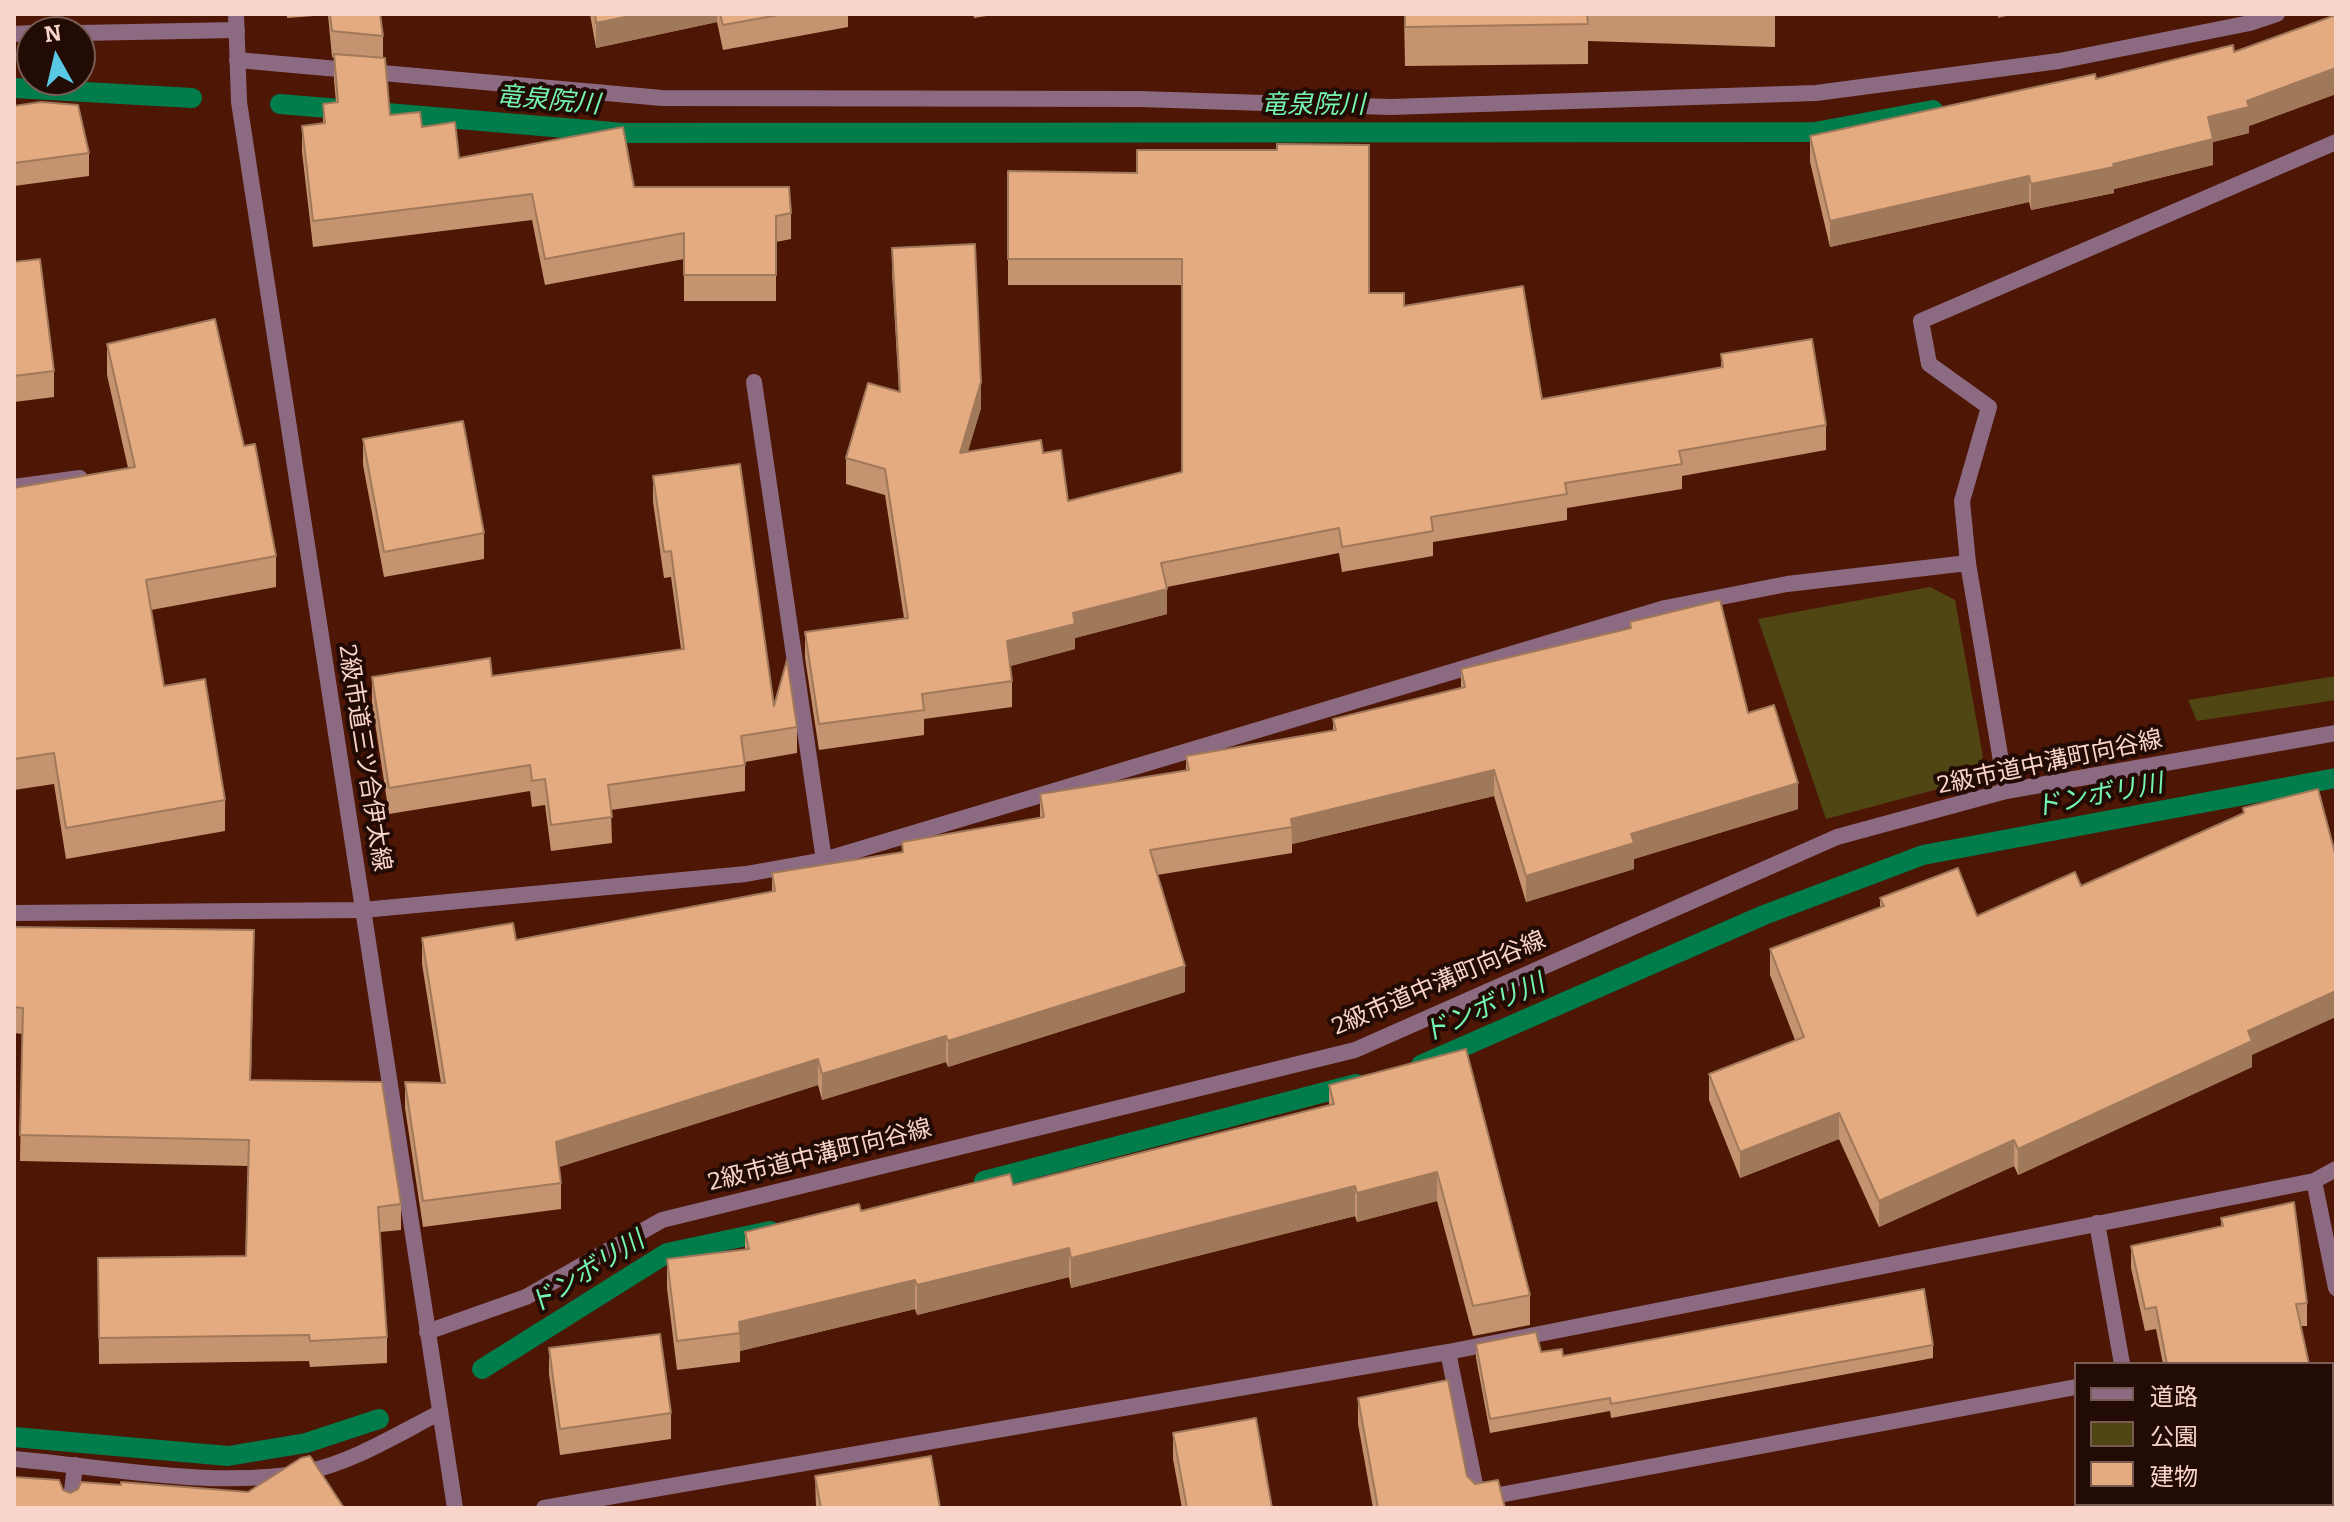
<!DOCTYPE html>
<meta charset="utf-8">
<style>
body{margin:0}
#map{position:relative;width:2350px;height:1522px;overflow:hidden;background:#4d1605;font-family:Bitter,"Noto Sans JP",serif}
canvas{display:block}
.frame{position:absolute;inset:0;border:16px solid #f8d4c9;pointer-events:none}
.legend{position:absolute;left:2074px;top:1362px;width:260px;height:144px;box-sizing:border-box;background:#230b05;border:2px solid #785b53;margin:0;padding:10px 14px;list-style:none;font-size:24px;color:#f8d4c9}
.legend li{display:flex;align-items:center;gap:16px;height:40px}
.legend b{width:40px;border:2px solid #785b53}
.north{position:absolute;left:16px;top:16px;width:80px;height:80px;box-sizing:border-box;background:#230b05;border:2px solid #785b53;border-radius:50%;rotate:352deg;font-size:22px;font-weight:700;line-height:32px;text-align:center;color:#f8d4c9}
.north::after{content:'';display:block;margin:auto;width:28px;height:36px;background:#59c8e5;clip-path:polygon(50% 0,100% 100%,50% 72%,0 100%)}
</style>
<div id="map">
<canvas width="2350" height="1522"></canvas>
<div class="frame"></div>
<ul class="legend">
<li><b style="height:10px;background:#8c6a82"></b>道路</li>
<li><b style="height:22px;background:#504614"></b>公園</li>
<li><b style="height:22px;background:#e4ab81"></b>建物</li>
</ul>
<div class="north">N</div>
</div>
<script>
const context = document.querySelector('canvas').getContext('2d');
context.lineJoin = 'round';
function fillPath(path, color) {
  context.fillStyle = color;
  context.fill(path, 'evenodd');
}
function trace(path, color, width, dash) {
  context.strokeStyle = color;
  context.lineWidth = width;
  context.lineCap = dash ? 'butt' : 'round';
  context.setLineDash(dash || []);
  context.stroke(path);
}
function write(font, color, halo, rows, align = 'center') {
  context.font = font + ' Bitter,"Noto Sans JP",serif';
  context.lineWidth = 8;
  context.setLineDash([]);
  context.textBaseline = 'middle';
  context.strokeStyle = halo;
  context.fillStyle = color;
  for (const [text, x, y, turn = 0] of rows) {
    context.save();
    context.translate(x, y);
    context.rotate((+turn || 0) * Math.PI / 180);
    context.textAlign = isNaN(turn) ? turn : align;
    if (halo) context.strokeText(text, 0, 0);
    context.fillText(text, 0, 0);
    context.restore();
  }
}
fillPath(new Path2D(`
 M1930 587 1955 600 1983 757 1968 781 1826 819 1758 619Z
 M2336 676V700L2197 721 2188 700Z`), '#504614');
trace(new Path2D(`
 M14 88 192 98
 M280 104 624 133 1815 132 1933 110
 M1421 1065 1764 915 1923 855 2336 778
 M984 1181 1356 1084
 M482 1369 667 1253 770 1231
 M14 1437 228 1456 306 1443 379 1419`), '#017d4c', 20);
trace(new Path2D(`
 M1968 563 1962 501 1989 407 1929 364 1921 321 2336 142`), '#8c6a82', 16);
trace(new Path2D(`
 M80 33 237 30
 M14 34 32 33
 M237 60 662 98 1139 99 1391 107 1816 93 2059 61 2250 23 2277 14
 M754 382 824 860
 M14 487 80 478
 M14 913 363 910 746 874 824 860 1665 608 1787 584 1968 563 2006 791
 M2314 1181 2336 1288
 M2097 1223 2122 1364
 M1448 1352 1478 1499 2076 1387
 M2146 1504 2147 1508
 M70 1508 75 1465
 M544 1508 1448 1352 2314 1181 2336 1169`), '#8c6a82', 16);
trace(new Path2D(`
 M236 14 239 102 455 1508
 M427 1332 526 1297 662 1220 1355 1050 1837 837 2006 791 2336 733
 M14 1459C105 1467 217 1489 306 1472 353 1462 396 1435 439 1413`), '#8c6a82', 16);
fillPath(new Path2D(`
 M287 14H380L383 36V58L390 115 422 127 459 158 791 213V239L776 242V301H684V259L545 285 532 220 313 247 302 152V126L323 123V104L336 102 334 80V58L332 57 328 15 287 18Z
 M590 14H848V27L723 50 717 22 596 48Z
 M973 14H999L974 18Z
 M1404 14H1775V47L1588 41V64L1405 66Z
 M2336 15V94L2249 126V133L2213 142V165L2114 189V193L2031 210 2029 202 1830 247 1810 162V136L2234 52Z
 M14 106 89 153V176L14 186Z
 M1008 171 1404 306 1542 399 1721 368V354L1826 425V450L1682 476V489L1567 508V520L1433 542V556L1342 572 1339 553 1167 587V614L1075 638V649L1010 666 1012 681V707L924 719V735L819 750 805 658V632L904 618 885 495 846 484V458L899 392 892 273V248L981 408 968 451 1043 453 1068 501 1182 472V285H1008Z
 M14 262 54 371V397L14 402Z
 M107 344 244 446 276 556V587L151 610 164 686 225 800V831L66 859 54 784 14 790V488L128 468 107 375Z
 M363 439 484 533V559L384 577 363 465Z
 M653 476 774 706 797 727V753L745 762V791L611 810 612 843 551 851 545 805 532 807 530 791 389 814 372 703V677L492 676 681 649 671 577 664 578 653 502Z
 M1630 622 1748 713 1798 809 1634 859V869L1526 902 1494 796 1292 844V853L1157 875 1185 992 948 1067 946 1062 822 1100 818 1085 559 1167 561 1183V1209L423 1227 405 1108V1082L441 1083 422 964V938L516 940 772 892V873L902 852V842L1040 818V794L1186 770V756L1333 730V719L1461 688V669L1630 629Z
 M2318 789 2252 1055V1067L2018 1175 2014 1166 1879 1227 1839 1139 1740 1178 1709 1100V1074L1795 1040 1770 975V949L1880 907V898L1977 916 2081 886 2243 813V808Z
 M14 927 254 956 251 1080 401 1204V1230L380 1232 387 1337V1363L310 1367 309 1361 99 1364 98 1258 246 1256 248 1166 20 1161 22 1034 14 1033Z
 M1466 1049 1530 1295V1325L1473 1336 1437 1201 1357 1222 1355 1216 1071 1288 1069 1277 917 1315 915 1309 740 1351V1362L677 1370 667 1288V1259L745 1249V1232L1013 1185 1329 1105V1085Z
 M2221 1218 2307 1303V1326H2301L2309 1364H2163L2156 1329 2145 1331 2131 1268V1246L2221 1226Z
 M1476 1344 1563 1356 1933 1345V1358L1611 1418 1610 1411 1490 1433 1476 1358Z
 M549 1348 671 1413V1439L560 1455 549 1374Z
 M1358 1398 1467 1476 1505 1508H1373L1358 1424Z
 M1173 1433 1272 1508H1182L1173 1459Z
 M815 1476 940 1508H816Z`), '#c4936f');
fillPath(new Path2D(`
 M640 14H717V22L596 48V23Z
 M1998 14H2015L1998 18Z
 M2336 68V94L2249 126V133L2213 142V165L2114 189V193L2031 210V184L2113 164 2208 117 2247 101Z
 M2029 176V202L1830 247V221Z
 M981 382V408L960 478V453Z
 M1167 589V614L1075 638V649L1007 667V641L1073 613Z
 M1494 770V796L1292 844 1291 819Z
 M1798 783V809L1634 859V869L1526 902V876L1631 834Z
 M1185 966V992L948 1067V1041Z
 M2336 991V1017L2252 1055V1067L2018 1175V1149L2248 1031Z
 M946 1036V1062L822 1100V1074Z
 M818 1059V1085L556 1168V1142Z
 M1839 1113V1139L1740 1178V1152Z
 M2014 1140V1166L1879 1227V1201Z
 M1437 1172V1201L1357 1222V1193Z
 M1355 1186V1216L1071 1288V1258Z
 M1069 1248V1277L917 1315V1285Z
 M915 1280V1309L740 1351 739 1322Z`), '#a0785a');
const building = new Path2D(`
 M330 14H380L383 36 332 31Z
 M595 14H640L596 23Z
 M720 14H784L723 25Z
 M1405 14H1587L1588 24 1405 27Z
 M2336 15V68L2247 101 2249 107 2208 117 2213 139 2113 164 2114 167 2031 184 2029 176 1830 221 1810 136 2095 74 2096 79 2233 45 2234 52Z
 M334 54 385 58 390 115 420 112 422 127 455 122 459 158 623 127 634 187H789L791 213 776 216V275H684V233L545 259 532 194 313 221 302 126 325 123 323 104 338 102Z
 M41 102 78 105 89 153 14 163V106Z
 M1277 144 1369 145V293H1404V306L1523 286 1542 399 1723 367 1721 354 1812 339 1826 425 1679 451 1682 464 1565 483 1567 494 1431 517 1433 531 1342 547 1339 528 1161 563 1167 589 1073 613 1075 624 1007 641 1012 681 922 694 924 710 819 724 805 632 908 618 885 469 846 458 868 383 900 392 892 248 975 244 981 382 960 453 1041 440 1043 453 1061 450 1068 501 1182 472V259H1008V171L1137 173V150H1277Z
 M40 259 54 371 14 376V262Z
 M215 319 244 446 255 444 276 556 146 580 164 686 205 679 225 800 66 828 54 753 14 759V488L135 467 107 344Z
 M463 421 484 533 384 552 363 439Z
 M740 464 774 706 787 660 797 727 741 736 745 765 608 785 612 817 551 825 545 779 532 781 530 765 389 788 372 677 490 658 492 676 684 649 671 551 664 552 653 476Z
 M1720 600 1748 713 1774 705 1798 783 1631 834 1634 843 1526 876 1494 770 1291 819 1292 827 1150 850 1185 966 948 1041 946 1036 822 1074 818 1059 556 1142 561 1183 423 1201 405 1082 445 1083 422 938 513 923 516 940 775 891 772 873 903 852 902 842 1044 817 1040 794 1189 770 1186 756 1336 730 1333 719 1465 687 1461 669 1631 628 1630 622Z
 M2318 789 2336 857V991L2248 1031 2252 1041 2018 1149 2014 1140 1879 1201 1839 1113 1740 1152 1709 1074 1804 1037 1770 949 1884 906 1880 898 1958 868 1977 916 2075 872 2081 886 2244 813 2243 808Z
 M14 927 254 930 250 1080 382 1082 401 1204 378 1207 387 1337 310 1341 309 1335 99 1338 98 1258 246 1256 249 1140 20 1135 23 1008 14 1007Z
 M1466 1049 1530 1295 1473 1306 1437 1172 1357 1193 1355 1186 1071 1258 1069 1248 917 1285 915 1280 739 1322 740 1333 677 1341 667 1259 749 1249 745 1232 859 1204 861 1211 1010 1174 1013 1185 1334 1104 1329 1085Z
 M2294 1202 2307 1303 2296 1304 2309 1364H2167L2156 1307 2145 1309 2131 1246 2223 1226 2221 1218Z
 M1924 1289 1933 1345 1611 1404 1610 1398 1490 1419 1476 1344 1536 1332 1541 1352 1562 1349 1563 1356Z
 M660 1334 671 1413 560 1429 549 1348Z
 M1448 1380 1467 1476 1475 1484 1498 1480 1505 1508H1378L1358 1398Z
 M1256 1418 1272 1508H1187L1173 1433Z
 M310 1456 344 1508H14V1477L59 1480 63 1490 70 1493 78 1489 81 1482 121 1485V1482L248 1492 301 1458Z
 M931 1456 940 1508H821L815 1476Z
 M2188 1504H2290L2291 1508H2189Z`);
fillPath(building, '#e4ab81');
trace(building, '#a0785a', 2);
write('24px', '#f8d4c9', '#230b05', [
 ["2級市道三ツ合伊太線",364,758,81],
 ["2級市道中溝町向谷線",2050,763,-12],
 ["2級市道中溝町向谷線",1439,984,-23],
 ["2級市道中溝町向谷線",820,1156,-14]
]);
write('italic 26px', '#74f6b0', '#230b05', [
 ["竜泉院川",548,101,5],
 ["竜泉院川",1313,106],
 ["ドンボリ川",2099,796,-11],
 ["ドンボリ川",1484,1009,-24],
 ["ドンボリ川",587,1273,-32]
]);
</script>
